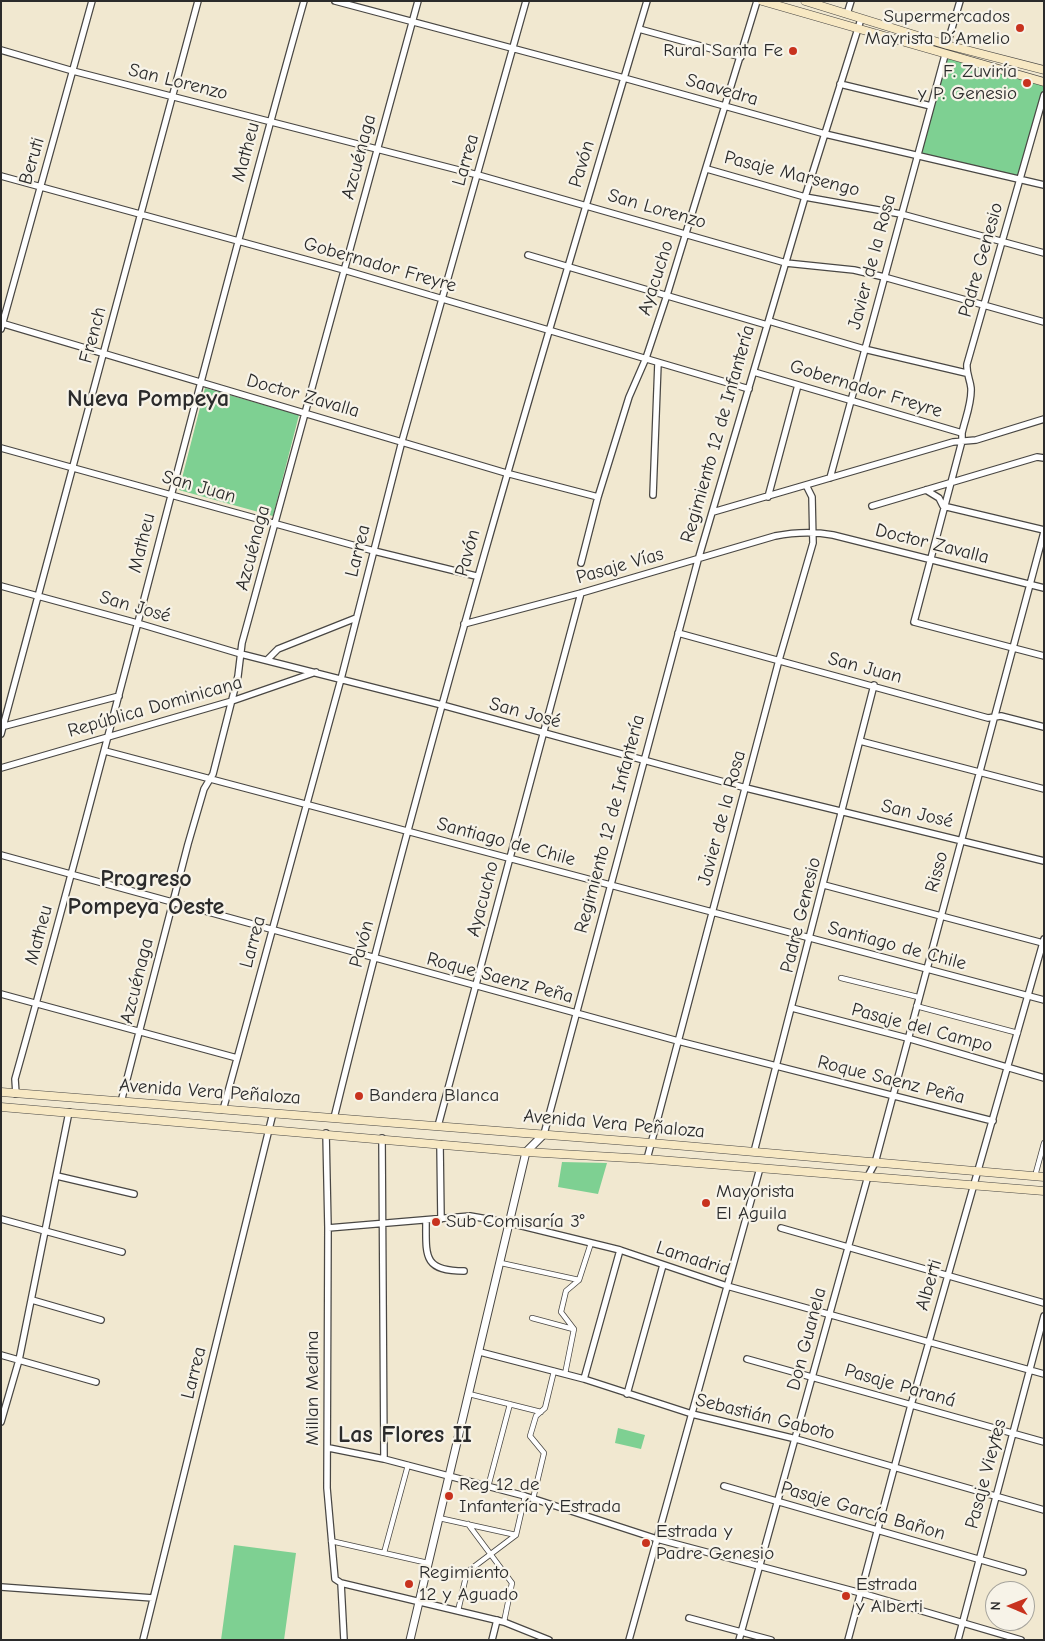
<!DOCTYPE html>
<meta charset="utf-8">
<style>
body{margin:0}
#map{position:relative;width:1045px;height:1641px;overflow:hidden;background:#f1e8d0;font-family:"Comic Neue",sans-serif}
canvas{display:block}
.frame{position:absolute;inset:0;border:2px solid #2b2b2b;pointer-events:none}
.north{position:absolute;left:985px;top:1581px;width:50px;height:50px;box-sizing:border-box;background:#f7f3e8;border:1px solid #a5a39c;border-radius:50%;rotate:271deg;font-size:14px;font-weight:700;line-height:20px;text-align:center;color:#2b2b2b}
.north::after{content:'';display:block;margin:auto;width:18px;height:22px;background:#c8321e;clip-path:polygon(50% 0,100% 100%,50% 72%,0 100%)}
</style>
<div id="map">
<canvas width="1045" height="1641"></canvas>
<div class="frame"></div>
<div class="north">N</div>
</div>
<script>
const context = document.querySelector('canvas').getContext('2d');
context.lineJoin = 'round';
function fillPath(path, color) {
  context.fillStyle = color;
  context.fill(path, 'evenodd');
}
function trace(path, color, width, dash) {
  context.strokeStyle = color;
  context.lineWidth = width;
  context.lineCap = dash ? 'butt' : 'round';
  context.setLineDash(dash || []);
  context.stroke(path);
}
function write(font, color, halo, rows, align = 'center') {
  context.font = font + ' "Comic Neue",sans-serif';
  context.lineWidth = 4.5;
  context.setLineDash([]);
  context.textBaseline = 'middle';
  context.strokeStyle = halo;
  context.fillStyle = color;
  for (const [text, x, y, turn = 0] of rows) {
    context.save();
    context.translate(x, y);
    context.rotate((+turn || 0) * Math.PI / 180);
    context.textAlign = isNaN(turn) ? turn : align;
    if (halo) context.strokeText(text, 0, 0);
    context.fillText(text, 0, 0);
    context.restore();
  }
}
fillPath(new Path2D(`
 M946 57 1044 83V92L1019 178 919 153Z
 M205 388 299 415 273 516 179 490Z
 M562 1162 607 1163 598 1194 558 1187Z
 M618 1428 645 1435 641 1449 615 1443Z
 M234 1545 296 1553 284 1640H221Z`), '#7ed092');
const pedestrian = new Path2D(`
 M841 978 918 997
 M916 1006 1018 1033
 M1035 1176 1044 1143
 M501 1263 579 1280
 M532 1318 573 1329
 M565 1374 574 1329 561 1312 566 1291 579 1280 591 1243
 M469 1394 541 1412
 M488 1487 510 1404
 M533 1499 544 1453 530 1436 536 1416 545 1408 554 1371
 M439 1518 516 1535
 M468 1524 512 1583 504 1622
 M331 1541 428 1563
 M384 1553 408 1465
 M458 1611 467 1572 516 1535 525 1496`);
const minor = new Path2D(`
 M335 1 624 78 825 134 1044 185
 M847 14 851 1
 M639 29 741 57
 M947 45 960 1
 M1 50 73 71 478 175 786 263 854 270 884 277 1044 322
 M840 84 931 106
 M707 169 805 197 901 214 1044 253
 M1 176 344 270 749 389
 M528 255 767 325
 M769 321 864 349 966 373
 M1 323 506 473 598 497
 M1 329 92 1
 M754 372 962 433V441L914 622 1044 656
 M962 433C965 419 972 403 971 388 970 379 966 373 967 364L1044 95
 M1 448 374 551 476 576
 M830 478 945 55
 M926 490 939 498 943 506 1044 530
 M653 495 658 363
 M768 497 798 385
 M872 506 1037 457 1044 458
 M713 512 953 442 976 440 1044 419
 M581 563 598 497 629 397 646 358 667 295 757 1
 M1 586 137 623 241 654 442 705 746 788 1044 861
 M464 624 581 593 775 536C795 532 812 531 833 535L1044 588
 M678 633 988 718 1001 716 1044 727
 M267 660 278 649 356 618
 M1 727 119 696
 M1 734 198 1
 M860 741 1044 789
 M105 751 1044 1000
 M1 768 232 701 316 672
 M1 855 678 1041 993 1121
 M824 885 1043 943
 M1 994 237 1058
 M792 1008 907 1038 1044 1078
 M16 1094 15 1079C116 721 203 359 304 1
 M121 1102 188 844 204 789 213 774 238 676 242 643 418 1
 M223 1110 341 679 402 441 526 1
 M334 1118C426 742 536 372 647 1
 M438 1126 581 593
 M326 1133 328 1228 327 1488 335 1579 341 1583 344 1640
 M544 1134 698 560 805 197 861 19
 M382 1138 384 1459
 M440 1144 441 1219
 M754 1152 874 685
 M647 1159 779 660 813 543 812 497 806 485
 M57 1176 134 1194
 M1 1219 122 1252
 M426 1221C426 1256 423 1271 464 1271
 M328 1228 470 1216 510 1223 620 1250 727 1286 1044 1374
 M781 1228 1044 1303
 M32 1300 101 1320
 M480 1352 584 1379 692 1414 796 1439 1044 1510
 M1 1355 96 1382
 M747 1359 1044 1442
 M584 1379 620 1250
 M627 1394 663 1265
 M1 1422 19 1360 69 1112
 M329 1448 384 1459 525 1496 657 1539 861 1593 1021 1640
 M724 1486 1023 1572
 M341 1583 504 1622 549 1640
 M1 1587 153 1598
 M689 1618 771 1640
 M143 1640 273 1113
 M492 1640 497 1620
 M629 1640 760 1168
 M739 1640 868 1176 875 1163 1044 532
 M848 1640 911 1405 1044 939
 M958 1640 1044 1316`);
const tertiary = new Path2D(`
 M410 1640 526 1152 544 1134`);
const secondary = new Path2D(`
 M762 1 1044 82
 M805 1 947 45 1044 70
 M1 1092 651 1143 1044 1177
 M1 1107 526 1152 647 1159 1044 1191`);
trace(pedestrian, '#494744', 6);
trace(minor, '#494744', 8);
trace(tertiary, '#494744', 9);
trace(secondary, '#494744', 9);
trace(pedestrian, '#fff', 4.5);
trace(minor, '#fff', 5.5);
trace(tertiary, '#fff', 7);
trace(secondary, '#f7e8c3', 8);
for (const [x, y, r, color] of [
 [1020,28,5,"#c8321e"],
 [793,51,5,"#c8321e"],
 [1027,83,5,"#c8321e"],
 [359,1096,5,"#c8321e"],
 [706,1203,5,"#c8321e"],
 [436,1222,5,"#c8321e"],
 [449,1496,5,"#c8321e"],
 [646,1543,5,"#c8321e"],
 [409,1584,5,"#c8321e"],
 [846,1596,5,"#c8321e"]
]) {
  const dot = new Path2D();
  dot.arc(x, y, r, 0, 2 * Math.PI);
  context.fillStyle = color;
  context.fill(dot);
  trace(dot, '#f7f3e8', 2);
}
write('19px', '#2b2b2b', '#f7f3e8', [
 ["Supermercados",1010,17,"right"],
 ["Mayrista D´Amelio",1010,39,"right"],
 ["Rural Santa Fe",783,51,"right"],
 ["F. Zuviría",1017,72,"right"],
 ["y P. Genesio",1017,94,"right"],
 ["Bandera Blanca",369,1096],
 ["Mayorista",716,1192],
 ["El Aguila",716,1214],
 ["Sub Comisaría 3°",446,1222],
 ["Reg 12 de",459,1485],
 ["Infantería y Estrada",459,1507],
 ["Estrada y",656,1532],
 ["Padre Genesio",656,1554],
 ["Regimiento",419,1573],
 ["12 y Aguado",419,1595],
 ["Estrada",856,1585],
 ["y Alberti",856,1607]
], 'left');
write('19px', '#2b2b2b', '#f7f3e8', [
 ["San Lorenzo",178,82,14],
 ["Saavedra",722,90,16],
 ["Matheu",246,152,-75],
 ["Azcuénaga",359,157,-75],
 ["Larrea",466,160,-74],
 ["Beruti",32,161,-74],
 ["Pavón",582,164,-73],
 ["Pasaje Marsengo",792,174,14],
 ["San Lorenzo",657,209,16],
 ["Padre Genesio",981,260,-74],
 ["Javier de la Rosa",872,262,-75],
 ["Gobernador Freyre",380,265,16],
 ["Ayacucho",656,278,-72],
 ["French",93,335,-75],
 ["Gobernador Freyre",866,389,17],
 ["Doctor Zavalla",303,396,16],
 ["Regimiento 12 de Infantería",718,434,-74],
 ["San Juan",199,487,16],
 ["Matheu",142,543,-76],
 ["Doctor Zavalla",932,544,14],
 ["Azcuénaga",253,548,-75],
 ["Larrea",358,551,-76],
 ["Pavón",468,553,-74],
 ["Pasaje Vías",620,566,-16],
 ["San José",135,607,16],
 ["San Juan",865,668,15],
 ["República Dominicana",155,707,-16],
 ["San José",525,713,15],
 ["San José",917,814,13],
 ["Javier de la Rosa",722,818,-75],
 ["Regimiento 12 de Infantería",610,824,-75],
 ["Santiago de Chile",506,842,15],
 ["Risso",937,872,-75],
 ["Ayacucho",483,899,-75],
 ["Padre Genesio",801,915,-76],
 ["Matheu",39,935,-75],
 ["Larrea",253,942,-75],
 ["Pavón",362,944,-75],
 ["Santiago de Chile",897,946,15],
 ["Roque Saenz Peña",500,978,15],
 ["Azcuénaga",137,981,-76],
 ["Pasaje del Campo",922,1028,15],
 ["Roque Saenz Peña",891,1080,14],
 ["Avenida Vera Peñaloza",210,1092,4],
 ["Avenida Vera Peñaloza",614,1124,5],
 ["Lamadrid",693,1259,18],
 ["Alberti",929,1285,-74],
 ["Don Guanela",807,1339,-75],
 ["Larrea",194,1373,-76],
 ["Pasaje Paraná",900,1386,16],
 ["Millan Medina",313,1388,-90],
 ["Sebastián Gaboto",765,1417,14],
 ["Pasaje Vieytes",986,1474,-75],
 ["Pasaje García Bañon",863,1511,16]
]);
write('bold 24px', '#2b2b2b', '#f7f3e8', [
 ["Nueva Pompeya",148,399],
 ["Progreso",146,879],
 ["Pompeya Oeste",146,907],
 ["Las Flores II",405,1435]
]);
</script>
